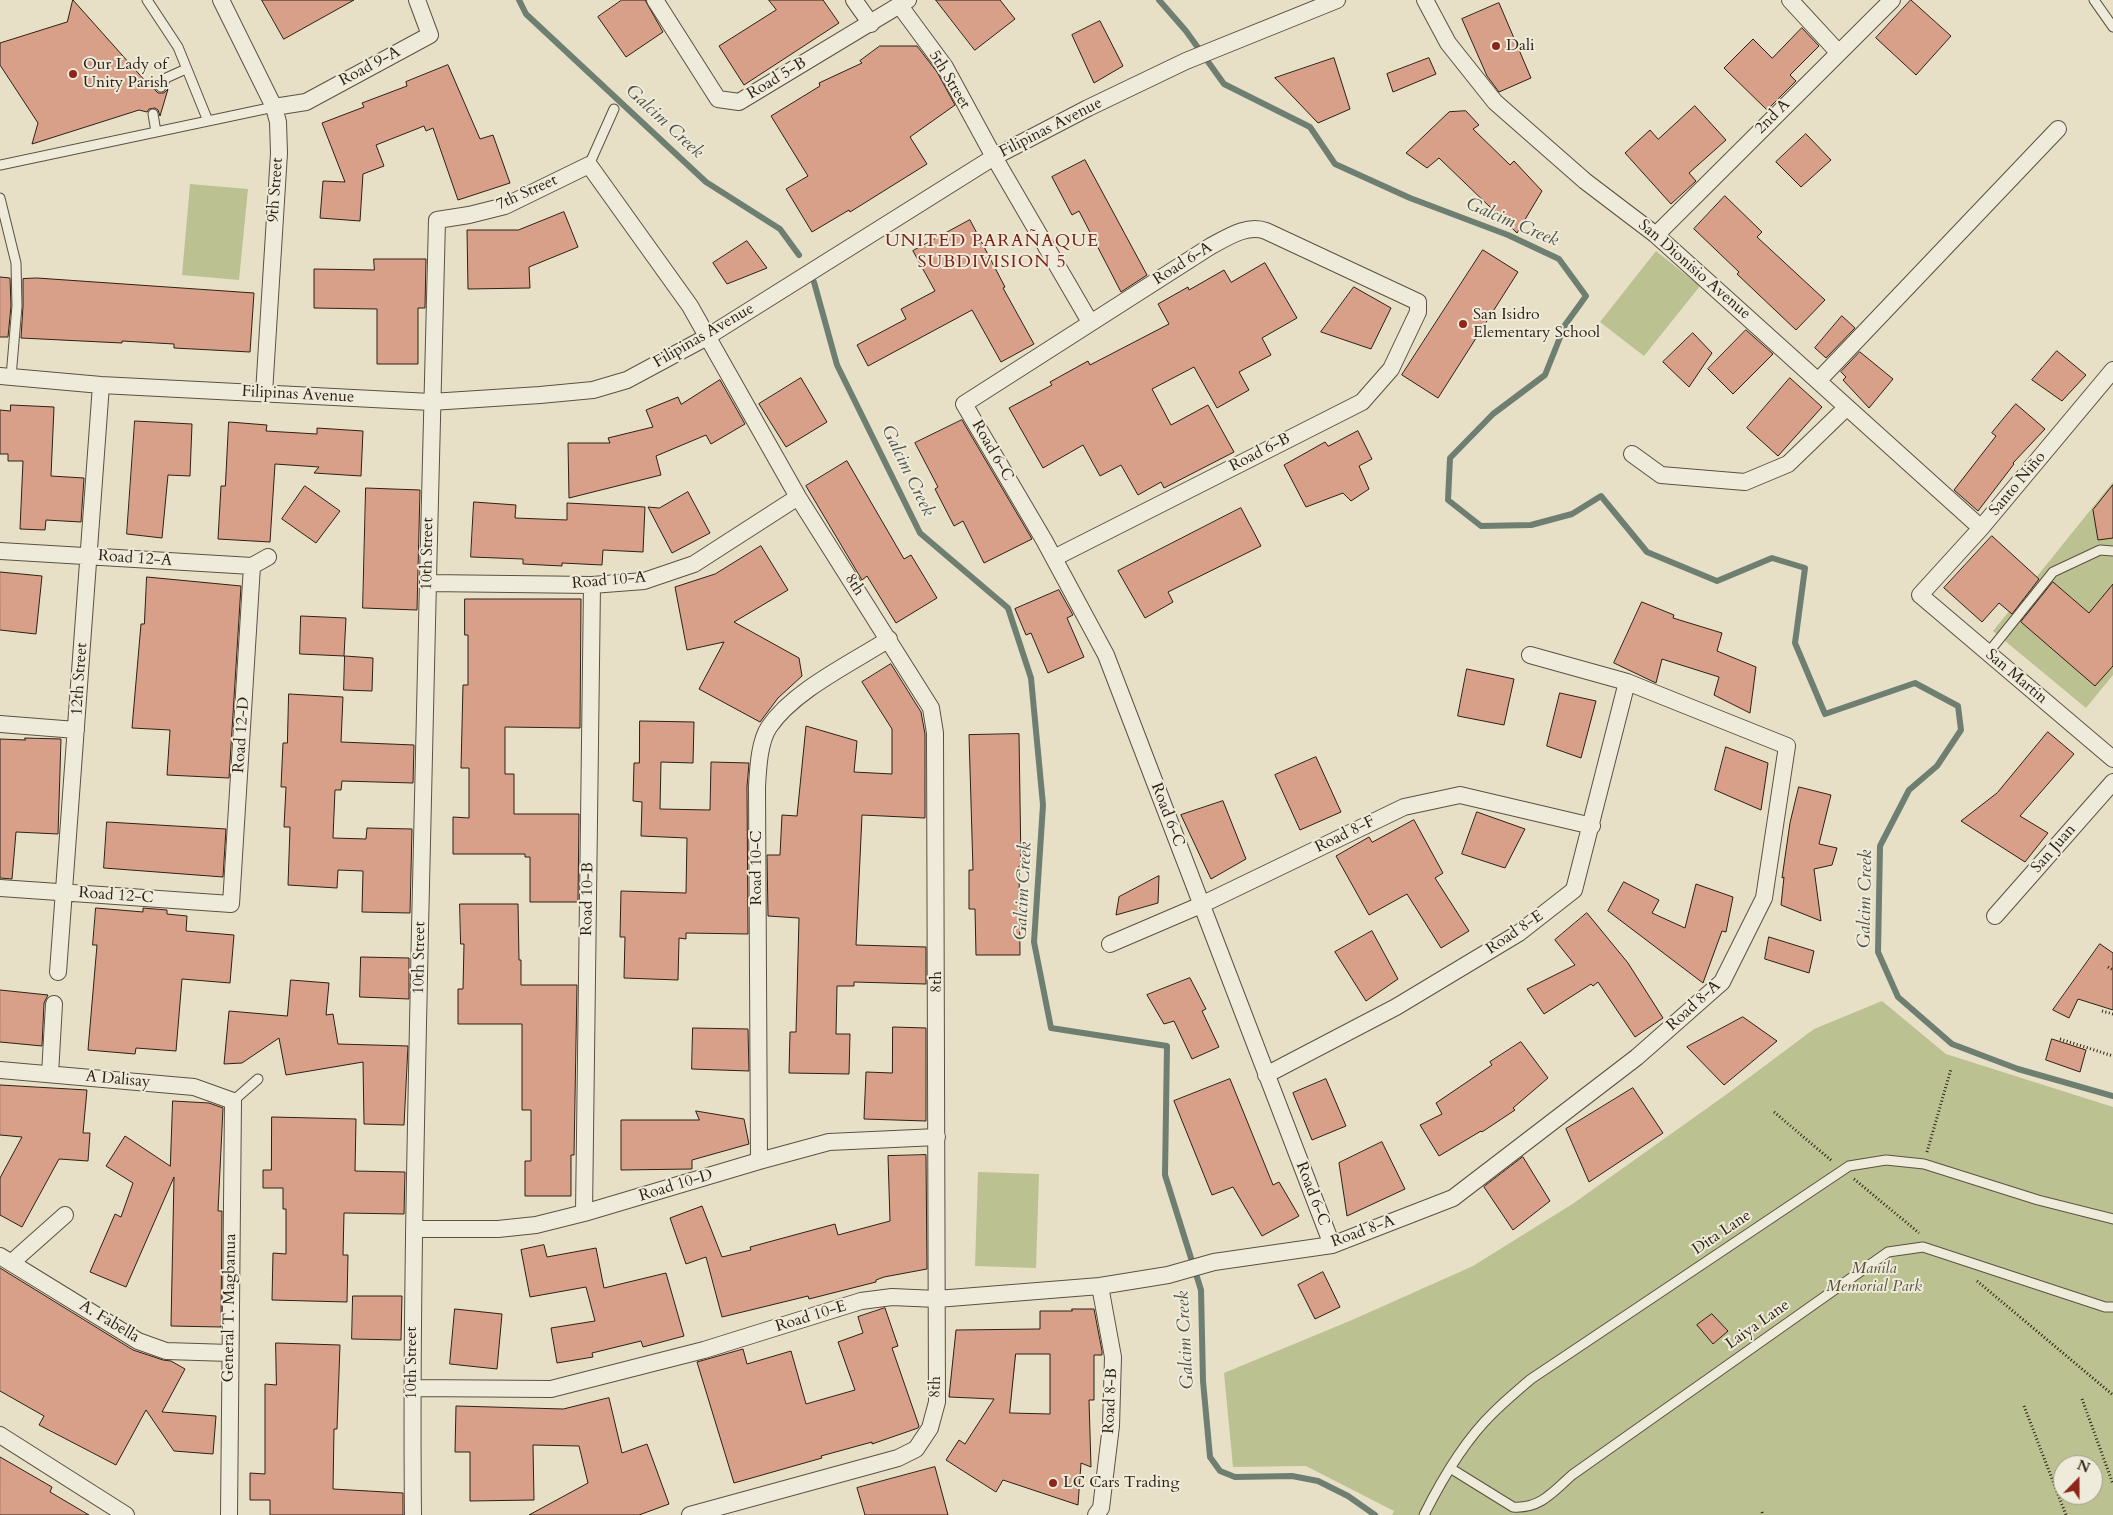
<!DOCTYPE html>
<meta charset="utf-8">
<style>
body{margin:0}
#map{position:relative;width:2113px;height:1515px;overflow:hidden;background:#e7e0c6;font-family:Cardo,serif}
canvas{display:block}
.north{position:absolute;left:2053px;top:1455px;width:50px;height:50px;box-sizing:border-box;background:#efebda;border:1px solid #a29a8c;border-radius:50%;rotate:22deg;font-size:14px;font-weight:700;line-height:20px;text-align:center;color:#2e2016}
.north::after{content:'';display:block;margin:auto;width:18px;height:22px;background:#8f2418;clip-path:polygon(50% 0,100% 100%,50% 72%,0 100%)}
</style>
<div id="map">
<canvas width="2113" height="1515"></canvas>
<div class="north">N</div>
</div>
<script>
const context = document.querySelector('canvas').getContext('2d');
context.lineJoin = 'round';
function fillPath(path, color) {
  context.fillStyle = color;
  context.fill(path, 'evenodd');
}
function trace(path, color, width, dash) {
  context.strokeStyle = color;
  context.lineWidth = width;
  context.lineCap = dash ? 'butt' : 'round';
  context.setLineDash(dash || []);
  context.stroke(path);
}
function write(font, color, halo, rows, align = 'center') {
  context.font = font + ' Cardo,serif';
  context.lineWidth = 4;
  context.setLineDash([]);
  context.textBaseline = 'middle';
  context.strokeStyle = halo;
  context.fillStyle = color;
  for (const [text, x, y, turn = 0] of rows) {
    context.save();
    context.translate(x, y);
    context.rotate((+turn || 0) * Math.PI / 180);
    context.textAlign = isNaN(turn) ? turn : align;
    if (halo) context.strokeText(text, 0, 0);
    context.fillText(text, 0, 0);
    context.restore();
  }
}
fillPath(new Path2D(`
 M190 184 248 189 239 280 182 275Z
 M1656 251 1700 286 1644 356 1600 322Z
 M2113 482V675L2086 708 1993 631Z
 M1882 1001 1946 1054 2113 1107V1515H1392L1394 1511 1306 1466 1233 1467 1224 1373 1352 1320 1473 1266 1574 1203 1727 1094 1814 1029ZM2063 1465H2093V1495H2063Z
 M978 1172 1039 1174 1036 1268 975 1266Z`), '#bcc191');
trace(new Path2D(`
 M519 0 526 14 706 182 780 229 799 255
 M1159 0 1186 31 1224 84 1310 127 1335 164 1410 198 1508 235 1559 259 1586 296 1565 325 1545 375 1493 414 1450 458 1448 500 1481 526 1531 525 1572 514 1601 496 1647 552 1717 581 1772 558 1805 568 1795 643 1825 714 1915 683 1958 706 1961 730 1937 766 1909 790 1880 846 1878 952 1898 997 1952 1044 2018 1069 2113 1096
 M814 282 837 365 920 533 1008 608 1031 678 1043 805 1034 942 1051 1028 1167 1046 1165 1175 1201 1290 1203 1381 1210 1457 1220 1471 1235 1477 1292 1476 1318 1481 1348 1496 1375 1515`), '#6e7f71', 6);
const building = new Path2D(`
 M73 0 147 83 155 85V90L158 93H164L168 89 160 116 158 110 155 108 149 109 147 112 139 110 32 144 38 123 0 65V43L67 22Z
 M262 0H354L284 39Z
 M622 0H645L663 32 626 57 598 17Z
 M769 0H823L839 23 744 85 719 46 776 10Z
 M936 0H1000L1015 19 975 50Z
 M1911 0 1951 36 1916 75 1876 38Z
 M1499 3 1531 78 1499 92 1487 76 1462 19Z
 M1100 21 1123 66 1094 83 1072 35Z
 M1802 28 1819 46 1790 75 1796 81 1767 110 1724 68 1753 39 1772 58Z
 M880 46H917L937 72 955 105 910 137 927 164 850 212 849 210 812 232 786 189 808 176 771 116 820 86 819 83 862 63 860 61Z
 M1334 58 1350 109 1318 123 1275 78Z
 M1429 58 1436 74 1393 92 1387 74Z
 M448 65 480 139 493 135 510 183 458 200 433 128 426 131 424 126 376 145 384 166 363 174 360 221 320 218 323 181 345 182 322 123 364 107 362 103 407 86 406 82Z
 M1695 106 1726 140 1689 173 1696 181 1671 204 1625 153 1650 130 1658 139Z
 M1466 111 1479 125 1473 129 1510 165 1514 161 1542 191 1517 233 1439 158 1427 168 1406 153 1449 112Z
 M1806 134 1831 160 1801 187 1776 162Z
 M1085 160 1147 275 1121 292 1079 211 1072 215 1052 177Z
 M1725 196 1762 232 1757 237 1825 300 1796 330 1737 274 1739 272 1694 229Z
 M564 212 578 247 529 267 530 288 468 289 467 230H518Z
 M970 220 1005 287 1003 288 1034 344 1001 362 972 310 868 366 857 345 906 319 901 309 935 291 913 251Z
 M747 241 767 268 727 284 713 263Z
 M1483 250 1518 272 1438 398 1402 375Z
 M374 259H426L425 308H418V364H377V309L314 308V269L374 270Z
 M1265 263 1297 318 1262 338 1271 355 1239 372 1249 390 1217 408 1194 367 1152 389 1171 425 1208 405 1234 452 1164 488 1161 482 1138 495 1121 465 1100 476 1083 445 1043 468 1009 408 1052 385 1050 382 1088 361 1090 365 1169 324 1158 304 1188 287 1189 290 1224 270 1231 282Z
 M0 277 10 278 11 306 8 337H0Z
 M37 278 254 293 250 352 174 348V344L122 341V343L21 338 23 306V279Z
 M1354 287 1391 308 1371 349 1321 332Z
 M1842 316 1855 328 1826 358 1815 348Z
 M1746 330 1773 354 1733 394 1708 369Z
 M1693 333 1712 353 1689 387 1663 362Z
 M2057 351 2086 375 2062 401 2032 380Z
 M1860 352 1893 379 1869 408 1843 380 1846 377 1841 372Z
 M801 378 827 422 786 447 759 404Z
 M1790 378 1822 407 1778 456 1747 428Z
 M720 380 745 424 711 444 706 435 656 456 661 475 569 498 568 443H610L608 438 653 427 646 410 678 397 681 404Z
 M2016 404 2045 429 2013 463 2014 464 1978 511 1954 490 1996 436 1992 433Z
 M11 405 54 407 51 476 84 478 81 522 46 520 45 530 20 529 23 461H8V454H0V410L10 411Z
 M962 420 1032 539 984 563 963 521 954 526 935 489 938 487 915 443Z
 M135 421 192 424 190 476 168 475 162 538 127 534Z
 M229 422 267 425 266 431 317 434V428L363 431 361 476 314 473 319 467 275 464 270 542 218 539 221 486H225Z
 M1358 431 1372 459 1359 466 1369 489 1351 501 1343 493 1306 507 1284 465 1325 442 1328 446Z
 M847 461 904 559 911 555 937 598 896 623 867 576 862 580 806 486Z
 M2113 485V538L2098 540 2093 510Z
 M305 486 340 511 316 543 282 519Z
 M366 488 420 490 417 610 363 608Z
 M688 492 710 533 672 553 648 507 659 508Z
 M474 502 516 505 515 518 567 520V503L645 507 643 552 603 550 602 565 562 563V566L523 564V559L471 557Z
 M1241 508 1261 546 1168 592 1173 602 1145 618 1118 571Z
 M1992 536 2039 579 2012 614 1999 603 1982 622 1944 588Z
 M761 546 788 590 734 622 799 658 802 676 778 698 760 722 699 689 724 642 687 650 675 587 715 574Z
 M0 572 42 576 36 634 0 630Z
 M147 577 241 586 229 778 167 775 170 730 132 728 141 624H144Z
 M2053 582 2089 613 2113 584V666L2095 686 2021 622Z
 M1059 590 1073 615 1067 618 1084 657 1048 673 1031 633 1026 635 1015 609Z
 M465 599H581L580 728 505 727V774H514V814H579L578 902H530V857H525V854H453V817L469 818V768H461L463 685H468V635H465Z
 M1642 602 1674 615 1673 618 1722 633 1717 651 1756 667 1750 713 1714 695 1719 677 1662 659 1656 683 1614 663Z
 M301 616 346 618 344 656 300 654Z
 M345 656 373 658 372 691 344 690Z
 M891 664 921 712 925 734V818L862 815 856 945 926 947V984L854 982V986H837L836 1034H850L849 1074 789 1073 790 1032H796L799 918 768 916 767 855H780L782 815 797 816 806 726 857 741 854 772 892 774V729L862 682Z
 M1467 669 1514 679 1504 725 1458 716Z
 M1560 693 1596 701 1581 758 1547 746Z
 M289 694 343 697 341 742 414 745 413 783 342 781 341 790H335L333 838 366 839 367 828 412 829 410 913 362 912 363 871 338 870 337 888 288 885 290 827H284L286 787H281L283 743H287Z
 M640 721 694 722 693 763 661 762 660 809 710 810 711 762 749 763 747 787 748 934 686 933V939L679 938 678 980 624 978 625 937H620L621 891 686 893 687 838 641 836 642 802 633 801 634 763H639Z
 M2048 732 2074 754 2020 816 2048 833 2025 862 1961 821 1997 793Z
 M1019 734 1021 866H1019L1020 955H976L975 909H969V870H973L969 735Z
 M25 738 61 739 58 834 16 832 12 879 0 878V739L25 740Z
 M1726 747 1768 763 1761 810 1715 790Z
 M1316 757 1341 812 1300 830 1275 775Z
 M1799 787 1831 795 1819 844 1837 848 1832 865 1814 869 1821 921 1781 905 1784 877 1782 878 1790 823Z
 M1223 801 1246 859 1211 879 1181 815Z
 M1477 812 1525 829 1505 868 1462 854Z
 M1414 820 1443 873 1435 878 1469 931 1441 948 1407 894 1369 915 1336 856 1369 837 1372 842Z
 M107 822 226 829 223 877 104 868Z
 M1159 876 1158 903 1116 915 1119 897Z
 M1624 882 1659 900 1652 913 1685 928 1696 884 1733 897 1726 932 1722 931 1703 983 1608 911Z
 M460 904H518L519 960H521V985H577L574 1155H571V1196H525V1161H531V1110H522V1024H458V989H463L464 944H461Z
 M96 908 143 912V908L167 910V914L187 916 186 931 234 935 230 983 182 979 176 1051 136 1048 135 1054 88 1050 97 945H93Z
 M1587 913 1628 963 1663 1018 1635 1037 1598 982 1593 986 1591 984 1544 1014 1527 989 1575 965 1555 940Z
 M1372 931 1398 979 1366 1001 1335 952Z
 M1769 937 1814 951 1809 973 1765 959Z
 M2100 944 2113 953V1010L2078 999 2069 1018 2053 1010Z
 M361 957 409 958V999L360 997Z
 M1190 978 1206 1009 1202 1011 1219 1047 1192 1059 1174 1021 1164 1024 1147 995Z
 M291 980 329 983 326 1015 333 1014 338 1044 408 1046 404 1125 364 1124 363 1062 286 1075 279 1038 242 1063 224 1064 229 1011 287 1016Z
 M0 990 48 995 44 1003 42 1046 0 1042Z
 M1743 1017 1777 1041 1724 1085 1687 1047Z
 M893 1027 926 1028V1121L864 1119 866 1072 892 1073Z
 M693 1028 748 1029 749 1071 692 1069Z
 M2052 1039 2086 1050 2080 1072 2046 1060Z
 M1521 1042 1548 1078 1513 1108 1515 1110 1482 1132 1481 1131 1439 1156 1420 1125 1442 1114 1436 1103 1492 1065 1490 1062Z
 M1230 1079 1273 1185 1279 1182 1299 1216 1262 1236 1233 1187 1212 1195 1174 1101Z
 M1326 1079 1346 1126 1312 1140 1293 1093Z
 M0 1085 87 1090 83 1133H90L88 1161 59 1159 22 1227 0 1215V1178L22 1137 0 1135Z
 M1633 1088 1663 1133 1589 1182 1566 1129Z
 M173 1101 209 1103 223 1108 218 1211H222L221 1327 171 1326 174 1177 126 1287 90 1272 115 1214 121 1217 133 1183 106 1166 125 1136 170 1166Z
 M696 1111 744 1119 749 1144 692 1160V1169L621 1170V1120H699Z
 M272 1117 356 1119 355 1171 405 1172 404 1214 344 1213 343 1255H348L347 1302 272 1300 273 1253 286 1254V1209H283V1188H263V1170H271Z
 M1382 1142 1405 1189 1347 1216 1339 1163Z
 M926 1155 927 1269 884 1277 876 1280V1282L809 1299 808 1296 722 1317 706 1257 686 1264 670 1218 702 1206 722 1257 751 1250 750 1247 835 1224 838 1235 890 1221 888 1156Z
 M1523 1157 1550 1201 1513 1230 1484 1187Z
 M544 1245 547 1257 596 1248 604 1288 666 1273 684 1336 643 1347 641 1341 592 1353 593 1357 557 1363 551 1328 595 1321 586 1287 530 1297 521 1250Z
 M0 1268 133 1350 163 1360 171 1361 185 1369 162 1412 216 1416 213 1454 174 1451 146 1410 116 1465 39 1425 44 1416 0 1391Z
 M1323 1272 1340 1307 1315 1319 1298 1285Z
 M353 1296H402L401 1340 352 1339Z
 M885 1308 898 1346 892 1348 919 1426 918 1428 872 1444V1442L821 1456 822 1458 734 1483 697 1362 743 1349 747 1364 791 1351 806 1404 855 1390 838 1342 863 1333 858 1317Z
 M455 1309 502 1314 497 1369 450 1364Z
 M1072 1309H1094L1102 1351V1355H1094V1400H1089L1091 1467 1081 1463 1078 1505 1003 1480 996 1492 946 1460 959 1440 965 1444 994 1399 949 1397 956 1330 1040 1329V1311H1072ZM1016 1354H1050V1414L1010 1413Z
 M1712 1314 1728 1331 1713 1344 1697 1325Z
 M276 1343 340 1345 337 1429H334L333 1489 403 1493V1515H270V1500H250V1473L265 1474V1384L276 1385Z
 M609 1398 622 1453 647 1444 669 1504 639 1515H529L588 1483 579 1446 533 1445 534 1500 470 1501V1452H455L456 1406 563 1409Z
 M0 1457 52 1487 50 1492 89 1515H0Z
 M935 1467 948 1515H865L857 1488Z`);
fillPath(building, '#d89f89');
trace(building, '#2e2016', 1);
const lane = new Path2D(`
 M147 0 178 47 208 121
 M2094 0 2113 27
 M161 87 166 78 186 69
 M153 114 156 132
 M0 165 274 107
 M589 165 614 109
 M0 198 16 263 17 306 11 377
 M1988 653 2053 572 2100 550 2113 551
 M233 1101 258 1079
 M1450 1468 1513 1507C1540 1509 1553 1492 1572 1475L1888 1252 1923 1247 2105 1307H2113
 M1424 1515C1442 1479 1464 1441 1493 1413 1505 1401 1518 1390 1531 1379L1849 1166 1886 1160 1924 1164 2038 1200 2113 1219`);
const street = new Path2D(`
 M221 0 274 107 278 122 279 153 264 393
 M655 0 718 99 739 102 908 0
 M854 0 871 24
 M1425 0 1448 43 1495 102 1585 181 1656 235 1981 528
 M1790 0 1838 52
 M900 6 945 67 994 157 1090 322
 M274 107 306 102 430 35 417 0
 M1656 235 1892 0
 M2113 370 1981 528 1920 595 2113 759
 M0 376 101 385 431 402 540 395 593 390 627 380 707 337 994 157 1088 108 1186 61 1337 0
 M1818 381 2058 129
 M1632 454 1661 475 1745 482 1788 464 1847 407
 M0 551 252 566 268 557
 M1054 558 1362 402 1391 369 1418 312V302L1266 231C1247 224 1228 237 1211 246L964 404 1044 540 1106 655 1332 1245
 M428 583 592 585 644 581 694 564 798 497
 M0 724 76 730
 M0 888 231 904 252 566
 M1995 916 2113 782
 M1110 944 1201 905 1404 807 1460 795 1592 826
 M58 972 101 385
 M0 1070 194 1087 233 1101 229 1515
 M50 1074 54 1004
 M1266 1075 1396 1007 1519 933 1574 890 1627 682
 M759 1161 757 787C758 770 759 742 769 727 794 690 852 663 889 639
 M584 1213 592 585
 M414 1229H498L536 1225 584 1213 759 1161 829 1142 937 1137
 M0 1256 138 1341 166 1351 230 1353
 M11 1263 65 1215
 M412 1388 551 1389 704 1350 861 1301 892 1297 937 1299 1100 1286 1168 1275 1214 1262 1332 1245 1453 1198 1637 1057 1722 982 1764 898 1787 746 1627 682 1530 655
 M0 1435 126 1515
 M413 1515C411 1320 416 1124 420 929 425 693 431 456 437 220L469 215 505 206 589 165 690 306 798 497 931 708 935 733 937 1402 930 1428 916 1449 898 1458 690 1515
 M1096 1515 1101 1508 1111 1426 1113 1357 1100 1286`);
trace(lane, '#5c5042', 11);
trace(street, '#5c5042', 18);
trace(new Path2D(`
 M2108 967 2113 970
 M2102 1011 2113 1014
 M2060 1039 2113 1056
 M1774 1112 1832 1161
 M1927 1152 1951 1069
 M1854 1179 1919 1233
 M1977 1281 2113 1395
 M2082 1399 2113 1484
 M2024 1406 2066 1515
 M1762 1512 1763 1515`), '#2e2016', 3, [1, 2.5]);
trace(lane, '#efebda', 9);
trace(street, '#efebda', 16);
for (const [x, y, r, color] of [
 [1496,46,5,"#8f2418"],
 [73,74,5,"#8f2418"],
 [1463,324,5,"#8f2418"],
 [1053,1483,5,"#8f2418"]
]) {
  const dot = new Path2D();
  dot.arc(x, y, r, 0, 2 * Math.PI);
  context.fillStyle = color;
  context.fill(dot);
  trace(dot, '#efebda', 2);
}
write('16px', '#2e2016', '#efebda', [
 ["Dali",1506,46],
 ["Our Lady of",83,65],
 ["Unity Parish",83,83],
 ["San Isidro",1473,315],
 ["Elementary School",1473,333],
 ["LC Cars Trading",1063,1483]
], 'left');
write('16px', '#2e2016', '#efebda', [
 ["Road 9-A",370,67,-28],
 ["Road 5-B",777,79,-31],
 ["5th Street",949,80,59],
 ["2nd A",1773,117,-45],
 ["Filipinas Avenue",1051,128,-27],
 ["9th Street",276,190,-86],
 ["7th Street",527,193,-24],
 ["Road 6-A",1183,264,-32],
 ["San Dionisio Avenue",1694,270,41],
 ["Filipinas Avenue",704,336,-30],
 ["Filipinas Avenue",298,395,3],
 ["Road 6-C",992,451,60],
 ["Road 6-B",1260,453,-27],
 ["Santo Niño",2018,484,-50],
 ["10th Street",428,554,-89],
 ["Road 12-A",135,559,4],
 ["Road 10-A",609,581,-5],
 ["8th",854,585,57],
 ["San Martin",2016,677,40],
 ["12th Street",80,679,-86],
 ["Road 12-D",242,735,-86],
 ["Road 6-C",1167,815,69],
 ["Road 8-F",1345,835,-26],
 ["San Juan",2054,849,-49],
 ["Road 10-C",757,868,-90],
 ["Road 12-C",116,896,4],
 ["Road 10-B",588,899,-89],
 ["Road 8-E",1515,933,-34],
 ["10th Street",420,958,-89],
 ["8th",937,982,-90],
 ["Road 8-A",1694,1006,-42],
 ["A Dalisay",118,1080,5],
 ["Road 10-D",676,1186,-17],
 ["Road 6-C",1312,1194,69],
 ["Road 8-A",1363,1232,-20],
 ["Dita Lane",1722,1233,-34],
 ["General T. Magbanua",230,1308,-89],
 ["Road 10-E",811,1317,-17],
 ["A. Fabella",109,1322,31],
 ["Laiya Lane",1758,1325,-35],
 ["10th Street",412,1363,-90],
 ["8th",936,1387,-88],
 ["Road 8-B",1111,1401,-87]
]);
write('italic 16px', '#59503b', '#efebda', [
 ["Manila",1874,1269],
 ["Memorial Park",1874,1287]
]);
write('italic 18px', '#4e4f44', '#efebda', [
 ["Galcim Creek",664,122,43],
 ["Galcim Creek",1512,223,23],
 ["Galcim Creek",907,471,64],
 ["Galcim Creek",1024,891,-87],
 ["Galcim Creek",1866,899,-89],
 ["Galcim Creek",1186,1340,-93]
]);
context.letterSpacing = '1px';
write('18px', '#7a1f14', '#efebda', [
 ["UNITED PARAÑAQUE",992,242],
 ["SUBDIVISION 5",992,263]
]);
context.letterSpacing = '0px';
</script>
